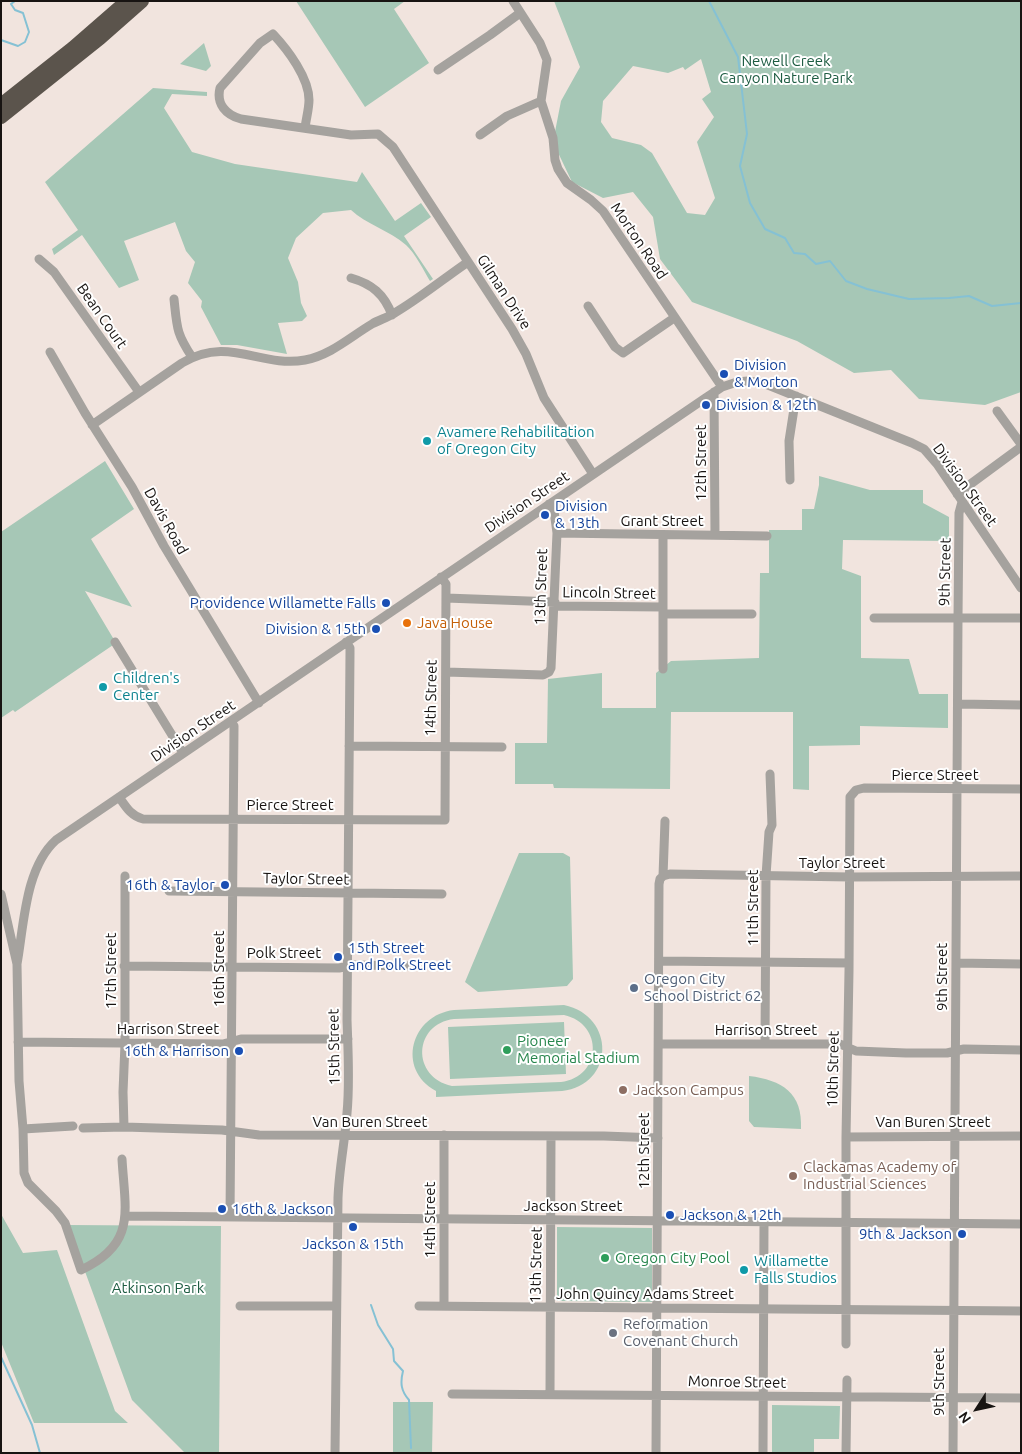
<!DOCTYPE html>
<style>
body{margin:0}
#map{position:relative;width:1022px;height:1454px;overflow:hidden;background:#f1e4de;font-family:Ubuntu,sans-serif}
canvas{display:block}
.frame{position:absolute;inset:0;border:2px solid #181412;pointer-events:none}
.north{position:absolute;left:952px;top:1384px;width:50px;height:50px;-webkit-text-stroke:4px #fff;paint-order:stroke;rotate:235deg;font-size:14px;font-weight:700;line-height:20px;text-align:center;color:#181412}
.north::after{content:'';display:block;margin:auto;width:18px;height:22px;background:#181412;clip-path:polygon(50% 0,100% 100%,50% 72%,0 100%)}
</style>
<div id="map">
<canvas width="1022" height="1454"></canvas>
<div class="frame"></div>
<div class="north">N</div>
</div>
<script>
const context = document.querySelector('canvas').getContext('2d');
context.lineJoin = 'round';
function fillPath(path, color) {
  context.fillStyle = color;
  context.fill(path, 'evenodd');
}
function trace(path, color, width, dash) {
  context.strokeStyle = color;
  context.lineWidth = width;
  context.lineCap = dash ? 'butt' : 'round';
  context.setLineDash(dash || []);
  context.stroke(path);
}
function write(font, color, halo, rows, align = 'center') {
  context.font = font + ' Ubuntu,sans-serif';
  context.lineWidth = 4;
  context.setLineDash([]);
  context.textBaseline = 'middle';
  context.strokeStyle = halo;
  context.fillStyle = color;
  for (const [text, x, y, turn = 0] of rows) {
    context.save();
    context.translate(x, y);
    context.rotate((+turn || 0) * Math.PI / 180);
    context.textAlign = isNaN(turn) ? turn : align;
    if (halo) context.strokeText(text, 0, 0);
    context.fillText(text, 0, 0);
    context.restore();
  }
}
fillPath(new Path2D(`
 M296 1H405L394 9 429 63 365 107Z
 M554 1H1021V392L985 405 919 399 891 370 854 373 797 341 692 302 660 259 653 217 633 192 603 198 572 182 553 142 561 101 580 67ZM701 59 711 92 702 99 714 117 697 142 715 198 705 215 687 213 652 153 641 145 612 138 601 122 603 101 633 66 668 73 683 67 685 70Z
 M204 43 211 66 206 71 180 64Z
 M153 88 207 92V96L172 94 164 108 192 152 235 164 357 182 362 172 395 221 421 203 431 217 404 236 433 279 430 281C424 271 415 253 406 245 390 231 366 224 351 210L323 213 296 238 288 258 298 282 301 303 307 316 302 321 278 323 287 354 237 345H221L201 307 202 301 188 283 195 262 186 251 175 222 124 241 139 280 119 288 82 235 54 255 52 249 78 230 45 182Z
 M105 461 134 509 91 539 132 607 85 591 116 643 15 712 13 710 1 718V532Z
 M819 476 870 490H923V503L949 517V541L843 540 842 569 861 576V658L909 659 919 694H948V728L860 726V745L809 746V790L793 789V712H671L670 789 554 788 553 784H515V743H547L548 679 602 673V708H656V673L671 661 759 658 760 573H769V530H802V509H814L819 485Z
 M519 853H563L570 857 573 979 567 986 478 992 465 982Z
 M564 1005C616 1016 615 1085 562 1091L436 1097V1091C396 1069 411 1015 454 1010ZM564 1015C604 1024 602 1077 561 1082L452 1086C411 1077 413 1024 454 1019Z
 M564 1022 566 1074 450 1079 448 1027Z
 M749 1076C782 1080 803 1093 801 1129L754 1127 749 1121Z
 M1 1214 23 1253 57 1250 115 1411 128 1423H34L1 1342Z
 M68 1225 221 1226 219 1453H185L132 1400Z
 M557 1227 652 1228V1302L557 1301Z
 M393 1402H433L432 1453H393Z
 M772 1405 840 1406 839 1439H814V1453H772Z`), '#a6c7b6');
trace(new Path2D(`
 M709 1 738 57 747 134 740 166 750 203 765 229 785 238 794 253 805 254 816 264 830 261 846 281 867 289 909 299 949 298 969 296 992 306 1021 303
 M1 40 18 46 25 42 29 32 23 13 15 10 11 4 15 1
 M371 1305 378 1325 393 1349 394 1361 403 1371C400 1383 401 1391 409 1400L411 1448
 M1 1357 32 1425 40 1453`), '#85c1d4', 2);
trace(new Path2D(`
 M513 1 540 43 547 60 541 101 553 138 555 160 558 169 567 183 591 200 603 211 722 387
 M438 70 490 35 520 13
 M305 128C306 119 309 109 309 100 309 78 288 50 273 34L260 43 220 88C216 104 226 115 241 119L351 135 378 134 393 147 512 329 526 354 544 398 593 474
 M480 135 507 116 541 101
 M39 259 54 272 139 392
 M351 278C372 284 384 294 392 315
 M174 299C177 327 176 333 192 357
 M588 306 615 347 623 353 674 318
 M50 352 85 413 132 487 164 546 259 703
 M714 392 715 535
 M997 411 1021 444
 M92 425 182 363C229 335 260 368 305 360 331 355 350 337 372 324 379 320 386 318 393 314 419 299 443 279 468 262
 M790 480 789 441 796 396
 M957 494 1021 447
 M557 533 767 536
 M446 598 555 602
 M554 606 663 607
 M663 614H752
 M874 618H1021
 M115 642 183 753
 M663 669V535
 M446 672 543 675 549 672 551 668 557 533 554 511 549 504
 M958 704 1021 705
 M349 746 502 747
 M119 797C126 807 131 816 143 819L445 820 446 584 441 577
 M663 876 670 874 850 877 1021 876
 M169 891 442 894
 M1 894 17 964 19 1081 23 1129 24 1173 28 1183 56 1211 65 1223 81 1270C137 1244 125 1211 122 1159
 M660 961 849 963
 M956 963 1021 964
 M17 964C24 925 25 868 56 840L704 399 722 387 737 382 748 381 763 383 912 443 924 449 937 464 1021 588
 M124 966 339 968 355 965 413 966
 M18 1042 223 1044 241 1039H348
 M659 1044H840L856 1051 906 1053H947L964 1049 1021 1050
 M765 1044 766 876 769 832 772 825 770 774
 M124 1127 123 1092 125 1044V876
 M83 1128 124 1127 222 1130 259 1135 604 1136 658 1138
 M23 1129 73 1126
 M846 1137 1021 1136
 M126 1216 1021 1224
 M230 1217 234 726 231 722
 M444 1305V1135
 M240 1306H336
 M419 1306 1021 1311
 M846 1344V1137L849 971 850 797 856 790 864 788 1021 789
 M452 1394 1021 1398
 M550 1394 551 1136
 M335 1453 338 1198C339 1169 345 1141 347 1113 350 1082 348 1051 347 1020L350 653V648L346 642
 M656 1453 659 884 660 879 663 876 665 821
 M763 1453 764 1222
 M846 1453 847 1380
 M953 1453 958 618 959 513 962 502`), '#a5a29e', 9);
trace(new Path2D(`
 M1 105 73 48 127 1
 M1 117 100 38 142 1`), '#5b544c', 14);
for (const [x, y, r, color] of [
 [724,374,5,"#1a4fb4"],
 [706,405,5,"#1a4fb4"],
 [427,441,5,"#0f9aa8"],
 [545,515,5,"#1a4fb4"],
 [386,603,5,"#1a4fb4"],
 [407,623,5,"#e8710a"],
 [376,629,5,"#1a4fb4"],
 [103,687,5,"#0f9aa8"],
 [225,885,5,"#1a4fb4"],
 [338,957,5,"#1a4fb4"],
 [634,988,5,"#5c6f8a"],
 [507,1050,5,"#2e9e5b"],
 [239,1051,5,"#1a4fb4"],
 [623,1090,5,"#8d6e63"],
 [793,1176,5,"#8d6e63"],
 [222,1209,5,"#1a4fb4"],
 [670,1215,5,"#1a4fb4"],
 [353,1227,5,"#1a4fb4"],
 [962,1234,5,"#1a4fb4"],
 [605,1258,5,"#2e9e5b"],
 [744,1270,5,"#0f9aa8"],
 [613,1333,5,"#6b7280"]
]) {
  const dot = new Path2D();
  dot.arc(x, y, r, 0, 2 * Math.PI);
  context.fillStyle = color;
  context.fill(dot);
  trace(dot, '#fff', 2);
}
write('15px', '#1d5c42', '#fff', [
 ["Newell Creek",786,61],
 ["Canyon Nature Park",786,78],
 ["Atkinson Park",158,1288]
]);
write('15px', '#181412', '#fff', [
 ["Morton Road",639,241,56],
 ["Gilman Drive",504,292,57],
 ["Bean Court",102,316,55],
 ["12th Street",701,463,-90],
 ["Division Street",965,485,54],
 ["Division Street",527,502,-34],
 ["Davis Road",166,521,61],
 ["Grant Street",662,521],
 ["9th Street",945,572,-89],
 ["13th Street",541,587,-88],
 ["Lincoln Street",609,593,1],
 ["14th Street",431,698,-89],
 ["Division Street",193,731,-34],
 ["Pierce Street",935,775],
 ["Pierce Street",290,805],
 ["Taylor Street",842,863],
 ["Taylor Street",306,879,1],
 ["11th Street",753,908,-90],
 ["Polk Street",284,953],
 ["16th Street",219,969,-90],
 ["17th Street",111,971,-90],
 ["9th Street",942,977,-90],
 ["Harrison Street",168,1029],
 ["Harrison Street",766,1030],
 ["15th Street",334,1047,-91],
 ["10th Street",833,1069,-89],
 ["Van Buren Street",370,1122],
 ["Van Buren Street",933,1122],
 ["12th Street",644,1151,-90],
 ["Jackson Street",573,1206],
 ["14th Street",430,1220,-90],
 ["13th Street",536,1265,-89],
 ["John Quincy Adams Street",645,1294],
 ["Monroe Street",737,1382,1],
 ["9th Street",939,1382,-90]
]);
write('15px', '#164399', '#fff', [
 ["Division",734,365],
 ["& Morton",734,382],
 ["Division & 12th",716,405],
 ["Division",555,506],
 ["& 13th",555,523],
 ["Providence Willamette Falls",376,603,"right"],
 ["Division & 15th",366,629,"right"],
 ["16th & Taylor",215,885,"right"],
 ["15th Street",348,948],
 ["and Polk Street",348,965],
 ["16th & Harrison",229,1051,"right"],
 ["16th & Jackson",232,1209],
 ["Jackson & 12th",680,1215],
 ["9th & Jackson",952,1234,"right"],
 ["Jackson & 15th",353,1244,"center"]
], 'left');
write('15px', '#0d838f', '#fff', [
 ["Avamere Rehabilitation",437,432],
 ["of Oregon City",437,449],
 ["Children's",113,678],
 ["Center",113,695],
 ["Willamette",754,1261],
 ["Falls Studios",754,1278]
], 'left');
write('15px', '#c56008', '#fff', [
 ["Java House",417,623]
], 'left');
write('15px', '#4e5e75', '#fff', [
 ["Oregon City",644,979],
 ["School District 62",644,996]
], 'left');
write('15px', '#27864d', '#fff', [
 ["Pioneer",517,1041],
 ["Memorial Stadium",517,1058],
 ["Oregon City Pool",615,1258]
], 'left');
write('15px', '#785e54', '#fff', [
 ["Jackson Campus",633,1090],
 ["Clackamas Academy of",803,1167],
 ["Industrial Sciences",803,1184]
], 'left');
write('15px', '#5b616d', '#fff', [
 ["Reformation",623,1324],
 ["Covenant Church",623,1341]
], 'left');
</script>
